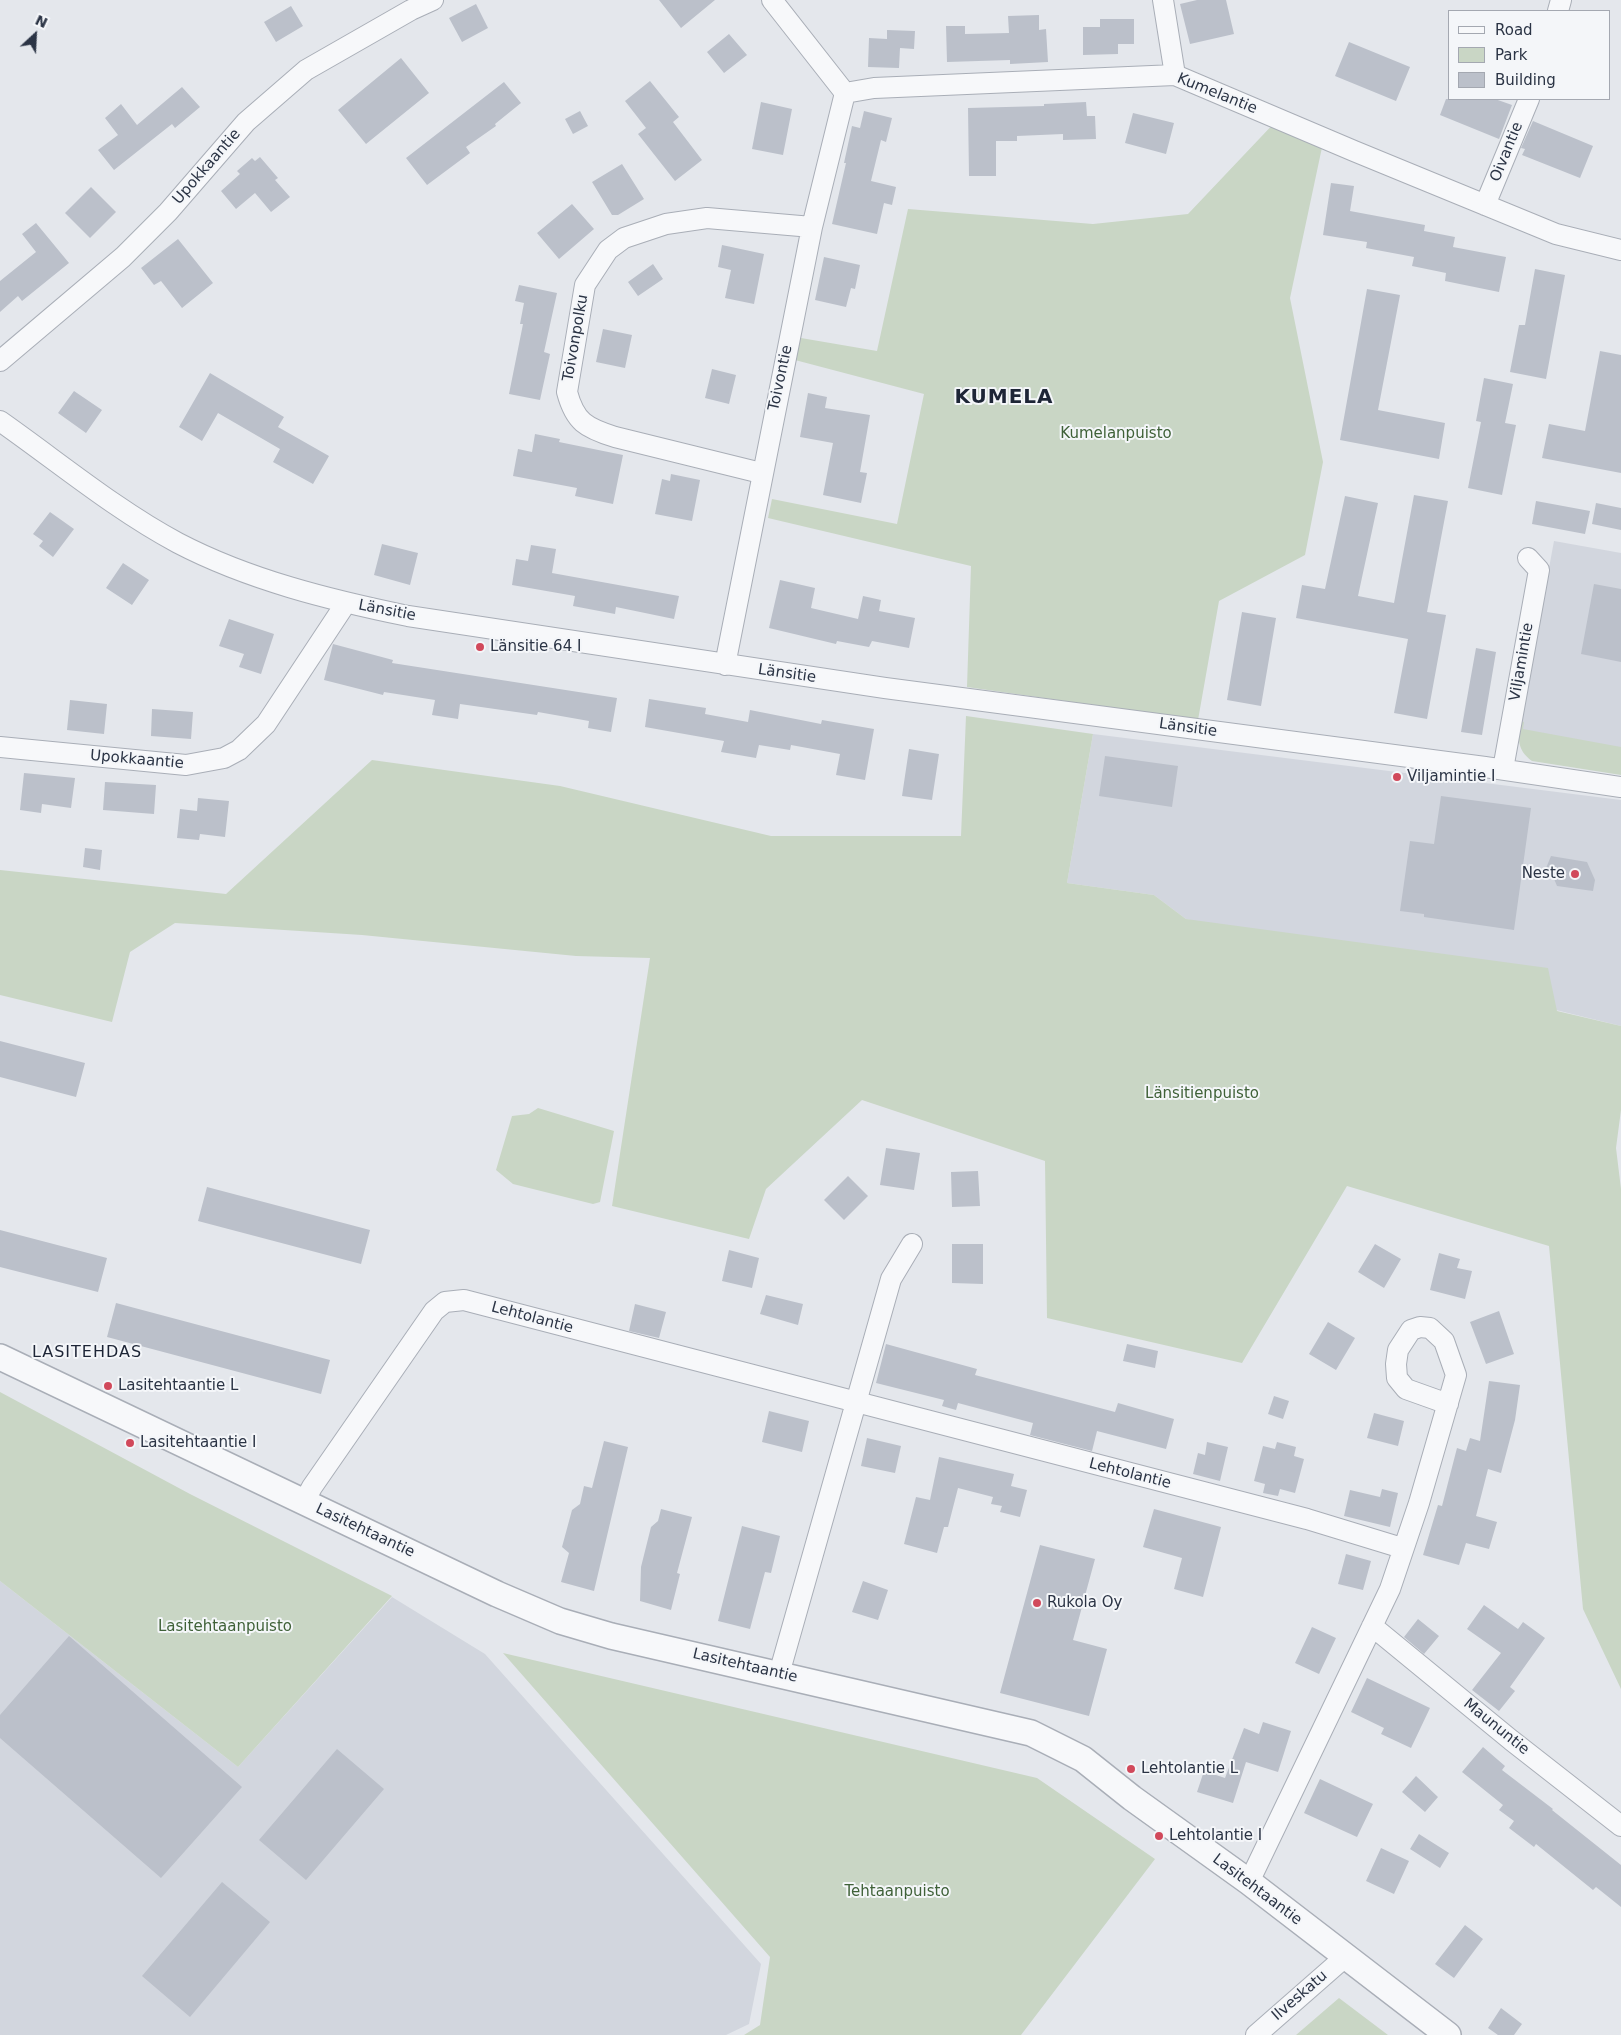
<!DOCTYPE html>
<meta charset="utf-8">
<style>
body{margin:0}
#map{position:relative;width:1621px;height:2035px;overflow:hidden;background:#e4e7ec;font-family:"DejaVu Sans",sans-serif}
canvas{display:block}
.legend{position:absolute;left:1448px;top:10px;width:162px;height:90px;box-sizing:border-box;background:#f4f6f9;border:1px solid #a4a8b1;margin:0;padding:6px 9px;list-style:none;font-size:15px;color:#2b3445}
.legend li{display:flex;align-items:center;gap:10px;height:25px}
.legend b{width:25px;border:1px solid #a4a8b1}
.north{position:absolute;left:10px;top:10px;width:50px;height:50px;-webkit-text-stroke:4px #f4f6f9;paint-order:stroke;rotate:25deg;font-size:14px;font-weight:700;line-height:20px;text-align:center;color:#2b3445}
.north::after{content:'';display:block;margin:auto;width:18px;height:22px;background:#2b3445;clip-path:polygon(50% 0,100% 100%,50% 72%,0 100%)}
</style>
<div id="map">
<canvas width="1621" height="2035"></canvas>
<ul class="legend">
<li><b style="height:6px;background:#f7f8fa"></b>Road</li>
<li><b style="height:14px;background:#c9d6c5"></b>Park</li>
<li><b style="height:14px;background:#bbc0ca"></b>Building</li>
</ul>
<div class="north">N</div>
</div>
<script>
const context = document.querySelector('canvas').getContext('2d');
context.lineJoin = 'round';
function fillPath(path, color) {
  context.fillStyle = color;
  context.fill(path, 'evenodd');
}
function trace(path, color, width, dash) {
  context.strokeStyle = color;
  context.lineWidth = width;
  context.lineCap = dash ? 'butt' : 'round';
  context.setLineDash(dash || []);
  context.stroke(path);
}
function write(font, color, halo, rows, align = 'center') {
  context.font = font + ' "DejaVu Sans",sans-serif';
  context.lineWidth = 4;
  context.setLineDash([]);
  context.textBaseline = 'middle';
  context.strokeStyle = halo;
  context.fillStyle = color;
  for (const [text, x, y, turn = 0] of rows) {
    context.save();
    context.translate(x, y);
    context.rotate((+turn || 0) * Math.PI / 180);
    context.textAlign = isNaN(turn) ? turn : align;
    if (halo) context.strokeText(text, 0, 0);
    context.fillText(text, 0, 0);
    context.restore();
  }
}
fillPath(new Path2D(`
 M1554 541 1621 553V749L1519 731Z
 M1093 734 1621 800V1026L1186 919 1154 895 1067 883Z
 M0 1581 238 1767 392 1597 485 1654 761 1964 749 2024 726 2035H0Z`), '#d2d6de');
fillPath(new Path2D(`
 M1278 119 1324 138 1290 298 1323 462 1305 555 1219 601 1198 720 967 687 971 566 768 518 772 499 897 524 924 394 795 360 801 338 877 351 908 209 1093 224 1188 214Z
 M966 716 1093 734 1067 883 1154 895 1186 919 1548 968 1557 1011 1621 1026V1110L1616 1148 1621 1189V1689L1583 1609 1549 1246 1347 1186 1242 1363 1047 1318 1045 1161 862 1100 766 1189 749 1239 612 1206 650 958 576 956 362 935 175 923 130 952 112 1022 0 995V870L226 894 372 760 560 786 771 836H961Z
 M1520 721 1524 722 1523 729 1621 747V775L1532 761C1517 750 1518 739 1520 721Z
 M538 1108 614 1131 600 1202 593 1204 513 1184 496 1170 512 1116 529 1114Z
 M0 1392 190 1494 392 1596 238 1767 0 1581Z
 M503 1653 1037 1778 1155 1859 1021 2035H744L760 2025 770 1957Z
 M1339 1998 1388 2035H1296Z`), '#c9d6c5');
fillPath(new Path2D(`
 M659 0H715L681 28Z
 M1197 0H1226L1234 34 1190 44 1180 4Z
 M476 4 488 28 462 42 449 18Z
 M291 6 303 26 276 42 264 22Z
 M1039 15V30L1046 29 1048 62 1010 64V60L947 62 946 26H965V34L1009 33 1008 16Z
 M1100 19H1134V44H1118V54L1083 55V27H1100Z
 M887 30 915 31 914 49 900 48 899 68 868 67 869 38 887 39Z
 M729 34 747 55 724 73 707 52Z
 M1349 42 1410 67 1396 101 1335 76Z
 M401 58 429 93 366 144 338 110Z
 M650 81 679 117 673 122 702 160 675 181 638 134 646 128 625 101Z
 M504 82 521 103 495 124 496 126 466 147 470 153 427 185 406 158Z
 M182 87 200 107 175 128 172 124 114 170 98 150 118 135 105 118 121 104 137 125Z
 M1446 99H1495L1512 105 1499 139 1440 115Z
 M761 102 792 109 783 155 752 149Z
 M1086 102 1087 116H1095L1096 139 1063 140V134L1017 136V141H996V176H969L968 108 1044 106V104Z
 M580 111 588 126 573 134 565 119Z
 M864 111 892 118 886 142 881 140 871 181 896 187 892 205 884 203 877 234 832 224 846 163H844L852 126 860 128Z
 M1133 113 1174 123 1166 154 1125 143Z
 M1533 121 1593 146 1580 178 1522 155 1525 149 1521 148Z
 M260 157 278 178 275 180 290 197 271 212 255 193 236 209 221 191 240 174 237 171 252 158 255 161Z
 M622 164 644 199 618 215H612L592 182Z
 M1331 183 1354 186 1350 211 1425 225 1424 231 1455 237 1453 247 1506 257 1499 292 1445 281 1446 273 1412 266 1414 257 1366 248 1367 242 1323 235Z
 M91 187 116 212 90 238 65 213Z
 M572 204 594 229 559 259 537 233Z
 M36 223 69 263 22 301 18 296 0 312V281L36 252 22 234Z
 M178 239 213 283 182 308 161 281 154 285 141 268Z
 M722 245 764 254 754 304 725 298 731 270 718 267Z
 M824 257 860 265 855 289 851 288 846 307 815 300Z
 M653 264 663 279 638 296 628 282Z
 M1535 269 1565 275 1546 379 1510 372 1519 325H1525Z
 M519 285 557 293 544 352 550 354 540 400 509 394 523 324H520L524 303 515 301Z
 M1367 289 1400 295 1378 410 1445 423 1439 459 1340 440Z
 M603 329 632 335 625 368 596 362Z
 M1600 351 1621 355V473L1542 458 1549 424 1585 431Z
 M712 369 736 375 729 404 705 398Z
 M210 373 284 417 278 427 329 456 313 484 273 462 280 449 218 413 202 441 179 427Z
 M1484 378 1513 384 1505 423 1516 425 1502 495 1468 488 1481 422 1476 421Z
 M74 391 102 410 86 433 58 413Z
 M808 393 827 397 825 408 870 415 860 472 867 473 861 503 823 495 833 443 800 437Z
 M535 434 560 439 559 442 623 455 613 504 575 496 577 488 513 476 518 449 532 452Z
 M671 474 700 480 692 521 655 514 662 479 670 481Z
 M1414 495 1448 501 1427 612 1446 615 1427 719 1394 713 1408 639 1296 618 1302 585 1325 589 1345 496 1378 503 1358 596 1394 603Z
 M1536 501 1590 511 1585 534 1532 524Z
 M1596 503 1621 508V530L1592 524Z
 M50 512 74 529 53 557 39 546 43 541 33 534Z
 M382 544 418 553 410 585 374 575Z
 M531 545 556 549 552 573 679 596 674 619 616 607 615 614 573 606 575 596 512 585 516 559 528 561Z
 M123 563 149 580 132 605 106 588Z
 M780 580 815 588 811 608 858 619 863 596 881 600 879 611 915 618 909 648 872 641 869 647 837 641 836 644 769 628Z
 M1594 584 1621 589V662L1581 654Z
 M1242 612 1276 618 1261 706 1227 700Z
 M229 619 274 634 261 674 239 667 244 654 219 646Z
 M333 644 393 660 392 663 617 698 611 732 588 728 589 721 538 712 537 715 460 704 458 719 432 715 435 700 384 692 383 695 324 680Z
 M1476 648 1496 652 1482 735 1461 732Z
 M649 699 706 708 705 714 748 722 750 710 821 724 822 720 874 729 865 780 836 775 840 754 791 745 790 750 759 745 756 758 721 752 724 741 645 727Z
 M70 700 107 704 104 734 67 730Z
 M152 709 193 712 191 739 151 736Z
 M909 749 939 754 932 800 902 796Z
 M1105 756 1178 766 1172 807 1099 796Z
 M24 773 75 778 71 808 42 804 41 813 20 810Z
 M105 782 156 785 154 814 103 810Z
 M1441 796 1531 808 1514 930 1424 917V914L1400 911 1410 841 1434 844Z
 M198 798 229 801 225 837 200 834 199 840 177 838 180 809 197 811Z
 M85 848 102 850 100 870 83 867Z
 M1551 856 1587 862 1595 880 1593 891 1557 886 1552 874 1544 873Z
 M0 1041 85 1063 76 1097 0 1077Z
 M886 1148 920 1153 914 1190 880 1185Z
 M978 1171 980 1206 952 1207 951 1172Z
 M848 1176 868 1196 844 1220 824 1200Z
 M207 1187 370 1230 361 1264 198 1221Z
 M0 1230 107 1258 98 1292 0 1267Z
 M952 1244H983V1284L952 1283Z
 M1375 1244 1401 1259 1384 1288 1358 1272Z
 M729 1250 759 1258 752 1288 722 1281Z
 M1439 1253 1460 1259 1457 1268 1472 1271 1465 1299 1430 1290Z
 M766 1295 803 1304 798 1325 760 1314Z
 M116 1303 330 1360 321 1394 107 1337Z
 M635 1304 666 1312 659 1338 629 1331Z
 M1499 1311 1514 1354 1486 1364 1470 1322Z
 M1328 1322 1355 1338 1336 1370 1309 1354Z
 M886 1344 977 1369 975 1375 1115 1412 1118 1403 1174 1419 1166 1449 1097 1431 1092 1451 1030 1435 1033 1423 958 1403 956 1410 942 1406 944 1400 876 1383Z
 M1127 1344 1158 1351 1155 1368 1123 1361Z
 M1489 1381 1520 1385 1515 1420 1501 1473 1488 1469 1476 1516 1497 1522 1489 1549 1466 1543 1459 1565 1423 1555 1438 1505 1442 1506 1457 1448 1466 1451 1470 1438 1480 1441Z
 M1274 1396 1289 1401 1283 1419 1268 1414Z
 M769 1411 809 1421 802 1452 762 1442Z
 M1374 1413 1404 1421 1398 1446 1367 1438Z
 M867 1438 901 1446 895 1473 861 1466Z
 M604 1441 628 1447 594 1591 561 1582 569 1553 562 1547 572 1510 580 1504 584 1486 592 1488Z
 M1207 1442 1228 1447 1220 1481 1193 1474 1198 1453 1205 1455Z
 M1277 1442 1296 1447 1294 1456 1304 1459 1295 1493 1280 1489 1278 1496 1263 1493 1265 1484 1254 1481 1263 1446 1275 1449Z
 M939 1457 1014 1474 1011 1486 1027 1490 1020 1517 1000 1512 1002 1506 991 1504 993 1497 958 1488 948 1527H944L937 1553 904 1544 916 1497 930 1500Z
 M1382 1489 1398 1493 1390 1527 1344 1516 1350 1490 1380 1497Z
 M661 1509 692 1517 677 1573 680 1574 671 1610 640 1601 641 1567 651 1527 658 1521Z
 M1154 1509 1221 1527 1203 1597 1174 1589 1182 1558 1143 1547Z
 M742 1526 780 1536 771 1573 765 1572 750 1629 718 1621Z
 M1040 1545 1095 1559 1073 1640 1107 1649 1089 1716 1000 1693Z
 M1346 1554 1371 1561 1363 1590 1338 1584Z
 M863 1581 888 1590 878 1620 852 1612Z
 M1484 1605 1518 1629 1523 1622 1545 1638 1510 1687 1515 1691 1499 1711 1472 1690 1501 1653 1467 1629Z
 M1418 1619 1439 1636 1424 1654 1404 1637Z
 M1312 1627 1336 1638 1319 1674 1295 1663Z
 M69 1636 242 1787 161 1878 0 1738V1715Z
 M1367 1678 1430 1708 1411 1748 1381 1734 1384 1728 1351 1712Z
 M1263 1722 1291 1731 1278 1772 1246 1762 1233 1803 1197 1792 1204 1771 1225 1778 1244 1728 1259 1734Z
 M1483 1747 1505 1766 1502 1770 1553 1809 1552 1810 1621 1865V1907L1596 1887 1593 1890 1536 1844 1534 1847 1509 1828 1514 1821 1499 1810 1503 1805 1462 1772Z
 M337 1749 384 1789 306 1880 259 1840Z
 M1416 1776 1438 1797 1425 1812 1402 1792Z
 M1320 1779 1373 1804 1357 1837 1304 1813Z
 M1419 1834 1449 1853 1440 1868 1410 1849Z
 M1381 1848 1409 1861 1394 1894 1366 1881Z
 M222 1882 270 1922 190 2017 142 1976Z
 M1465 1925 1483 1939 1454 1978 1435 1964Z
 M1501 2008 1522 2024 1514 2035H1498L1488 2028Z`), '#bbc0ca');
const minor = new Path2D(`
 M772 0 845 93 874 88 1175 75 1354 151 1556 234 1621 250
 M1163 0 1175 75
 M1558 11 1561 0
 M1485 205 1529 99
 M0 361 123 257 168 212 246 122 306 70 411 10 433 0
 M0 421C57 461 116 510 178 543 249 580 330 600 408 616L885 688 1485 767 1621 787
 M761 473 615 437C586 428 575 422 567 392L585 285 608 250 624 238 666 224 707 218 812 227
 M725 665 812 227 845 93
 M0 747 186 765 224 758 239 750 266 724 346 603
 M1503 769 1539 570 1528 558
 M304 1502 312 1487 434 1311 445 1302 464 1300 1307 1519 1402 1548
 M1372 1626 1511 1740 1621 1826
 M779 1674 891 1279 912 1244
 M1249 1882 1390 1589 1419 1503 1456 1375 1444 1341 1430 1328 1420 1327 1411 1330 1398 1350 1396 1364 1397 1378 1406 1389 1448 1404
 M1256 2035 1345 1957`);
const tertiary = new Path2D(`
 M0 1357 497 1594 560 1621 611 1636 1031 1733 1083 1759 1132 1798 1249 1882 1448 2035`);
trace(minor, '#a9aeb7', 22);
trace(tertiary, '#a9aeb7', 28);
trace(minor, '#f7f8fa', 20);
trace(tertiary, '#f7f8fa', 25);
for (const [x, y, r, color] of [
 [480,647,5,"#d1495b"],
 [1397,777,5,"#d1495b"],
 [1575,874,5,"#d1495b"],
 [108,1386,5,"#d1495b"],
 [130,1443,5,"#d1495b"],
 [1037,1603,5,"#d1495b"],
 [1131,1769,5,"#d1495b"],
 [1159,1836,5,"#d1495b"]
]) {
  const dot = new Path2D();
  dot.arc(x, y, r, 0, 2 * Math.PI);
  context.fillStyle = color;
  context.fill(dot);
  trace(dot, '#f4f6f9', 2);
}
write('15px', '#2b3445', '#f4f6f9', [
 ["Kumelantie",1217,94,22],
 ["Oivantie",1507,152,-68],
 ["Upokkaantie",207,167,-49],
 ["Toivonpolku",576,338,-80],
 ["Toivontie",781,378,-78],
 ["Länsitie",387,611,11],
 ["Viljamintie",1522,662,-80],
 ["Länsitie",787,674,8],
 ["Länsitie",1188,728,8],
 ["Upokkaantie",137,760,5],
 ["Lehtolantie",532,1318,15],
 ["Lehtolantie",1130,1474,14],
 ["Lasitehtaantie",365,1531,25],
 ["Lasitehtaantie",745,1666,13],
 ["Maununtie",1496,1727,39],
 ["Lasitehtaantie",1257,1890,37],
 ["Ilveskatu",1300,1996,-41]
]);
write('15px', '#3f6138', '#f4f6f9', [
 ["Kumelanpuisto",1116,434],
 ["Länsitienpuisto",1202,1094],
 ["Lasitehtaanpuisto",225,1627],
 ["Tehtaanpuisto",897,1892]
]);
write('15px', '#2b3445', '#f4f6f9', [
 ["Länsitie 64 I",490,647],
 ["Viljamintie I",1407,777],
 ["Neste",1565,874,"right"],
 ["Lasitehtaantie L",118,1386],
 ["Lasitehtaantie I",140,1443],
 ["Rukola Oy",1047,1603],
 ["Lehtolantie L",1141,1769],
 ["Lehtolantie I",1169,1836]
], 'left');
context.letterSpacing = '1px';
write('16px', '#1d2536', '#f4f6f9', [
 ["LASITEHDAS",87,1353]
]);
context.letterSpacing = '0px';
context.letterSpacing = '1px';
write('bold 20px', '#1d2536', '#f4f6f9', [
 ["KUMELA",1004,398]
]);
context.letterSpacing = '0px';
</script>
